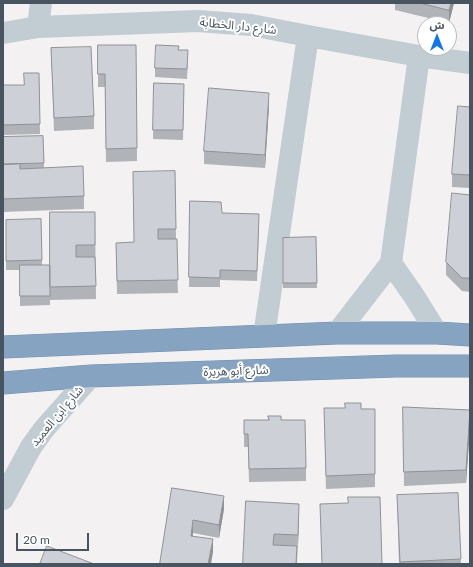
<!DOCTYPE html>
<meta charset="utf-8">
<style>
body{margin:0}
#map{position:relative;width:473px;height:567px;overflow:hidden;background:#f3f1f1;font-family:Lato,"Noto Sans Arabic",sans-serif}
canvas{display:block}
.frame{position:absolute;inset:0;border:4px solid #485560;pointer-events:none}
.north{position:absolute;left:417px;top:16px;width:40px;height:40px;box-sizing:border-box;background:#fff;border:1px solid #b6bbbf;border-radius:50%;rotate:0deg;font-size:11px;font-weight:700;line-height:16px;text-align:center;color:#485560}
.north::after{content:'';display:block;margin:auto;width:14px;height:18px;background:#0f75f0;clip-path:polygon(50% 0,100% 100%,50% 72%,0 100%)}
.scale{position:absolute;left:16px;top:533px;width:73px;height:18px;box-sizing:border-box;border:2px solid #485560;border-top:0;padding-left:5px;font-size:12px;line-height:14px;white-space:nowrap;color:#485560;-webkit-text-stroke:3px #fff;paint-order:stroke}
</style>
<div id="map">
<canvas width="473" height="567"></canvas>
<div class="frame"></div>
<div class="north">ش</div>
<div class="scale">20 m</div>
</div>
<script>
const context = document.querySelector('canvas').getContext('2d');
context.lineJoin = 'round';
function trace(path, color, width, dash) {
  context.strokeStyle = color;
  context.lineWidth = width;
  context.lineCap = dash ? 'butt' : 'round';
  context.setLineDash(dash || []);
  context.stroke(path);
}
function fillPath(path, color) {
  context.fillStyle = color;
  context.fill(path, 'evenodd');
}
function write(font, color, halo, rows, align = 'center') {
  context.font = font + ' Lato,"Noto Sans Arabic",sans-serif';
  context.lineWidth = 4;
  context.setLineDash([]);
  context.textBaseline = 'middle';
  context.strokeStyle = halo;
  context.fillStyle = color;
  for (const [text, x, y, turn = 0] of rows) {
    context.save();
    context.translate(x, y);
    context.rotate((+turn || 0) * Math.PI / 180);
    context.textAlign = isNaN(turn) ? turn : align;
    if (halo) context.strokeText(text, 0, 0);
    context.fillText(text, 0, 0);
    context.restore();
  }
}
const highway = new Path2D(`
 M3 347 337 333H437L470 335
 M3 383 91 376 396 366H470`);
trace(highway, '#718fae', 23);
trace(new Path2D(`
 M38 27 41 3
 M3 33 38 27 198 21 251 25 308 36 419 56 470 63
 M391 263 414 296 437 333
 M337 333 391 263 419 56
 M264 336 308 36
 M3 499 31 447 44 429 91 376`), '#c1ccd3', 22);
trace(highway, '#86a4c2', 22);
fillPath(new Path2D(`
 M395 3H454L449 23 395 10Z
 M98 45H136L137 161 106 162 105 87H98Z
 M51 48 94 116V129L54 131Z
 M179 50 188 60 187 79 155 77V68Z
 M39 73 40 134 3 135V85H24Z
 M154 83 184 84 183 140 153 139Z
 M269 106 265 168 204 164V151Z
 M470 107V188L452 187V174Z
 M43 136 44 168 84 196V209L3 212V137Z
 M175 171 176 239 178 293 117 294 116 243 134 242Z
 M470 195V292L462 291 446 275V262Z
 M190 201 222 213 259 224 257 281 220 280V287H189Z
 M95 212 96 299 50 300V305L20 306V270H6V220L41 219 42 265H50Z
 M316 237 317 288H283V238Z
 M403 407 470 410V428L466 483 404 486Z
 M324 408 375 409V487L326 489Z
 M268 416 281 420 306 468V481L249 482 248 447H244V420H268Z
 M172 488 224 509 219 538 193 533V536L213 552 160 564Z
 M458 493 461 564H399L397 495Z
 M246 501 299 517 297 564H243Z`), '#b0b3b8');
fillPath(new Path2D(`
 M451 3H454L449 23V10Z
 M269 93V106L265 168V155Z
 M470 415V428L466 483V470Z
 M224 496V509L219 538V525Z
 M299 504V517L298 548V535Z
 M193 520V533L191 549V536Z
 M213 539V552L211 564H208Z`), '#909296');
const building = new Path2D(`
 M420 3H451L449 10Z
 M98 45H136L137 148 106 149 105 74H98Z
 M156 45 179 46 178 50H188L187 69 155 68Z
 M91 47 94 116 54 118 51 48Z
 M24 73H39L40 124 3 125V85H24Z
 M154 83 184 84 183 130H153Z
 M209 88 269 93 265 155 204 151Z
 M458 106 470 107V175L452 174Z
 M43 136 44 163 3 164V137Z
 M20 164V169L83 166 84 196 3 199V165Z
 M175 171 176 229H158V239H177L178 280 117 281 116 243 134 242 133 172Z
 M452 193 470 195V278H462L446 262Z
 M190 201 221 202 222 213 259 214 257 271 220 270V278L189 277Z
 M50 212H95V245H76V257H95L96 286 50 287Z
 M41 219 42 260 6 261V220Z
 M316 237 317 283H283V238Z
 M20 265H50V296H20Z
 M345 403H361V409H375V474L326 476 324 408H345Z
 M403 407 470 410 466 470 404 472Z
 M268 416H281V420H305L306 468 249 469 248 434H244V420H269Z
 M172 488 224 496 219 525 193 520 191 536 213 539 208 564H160Z
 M458 493 461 559 400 562 397 495Z
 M348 497H380L382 564H322L320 504 348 503Z
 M246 501 299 504 298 535 274 534 273 545 297 546 296 564H243Z
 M47 546 94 564H40Z`);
fillPath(building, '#cdd0d6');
trace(building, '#909296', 1);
write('12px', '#485560', '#fff', [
 ["شارع دار الخطابة",238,26,6],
 ["شارع أبو هريرة",236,371,-2],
 ["شارع ابن العميد",57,416,-50]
]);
</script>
